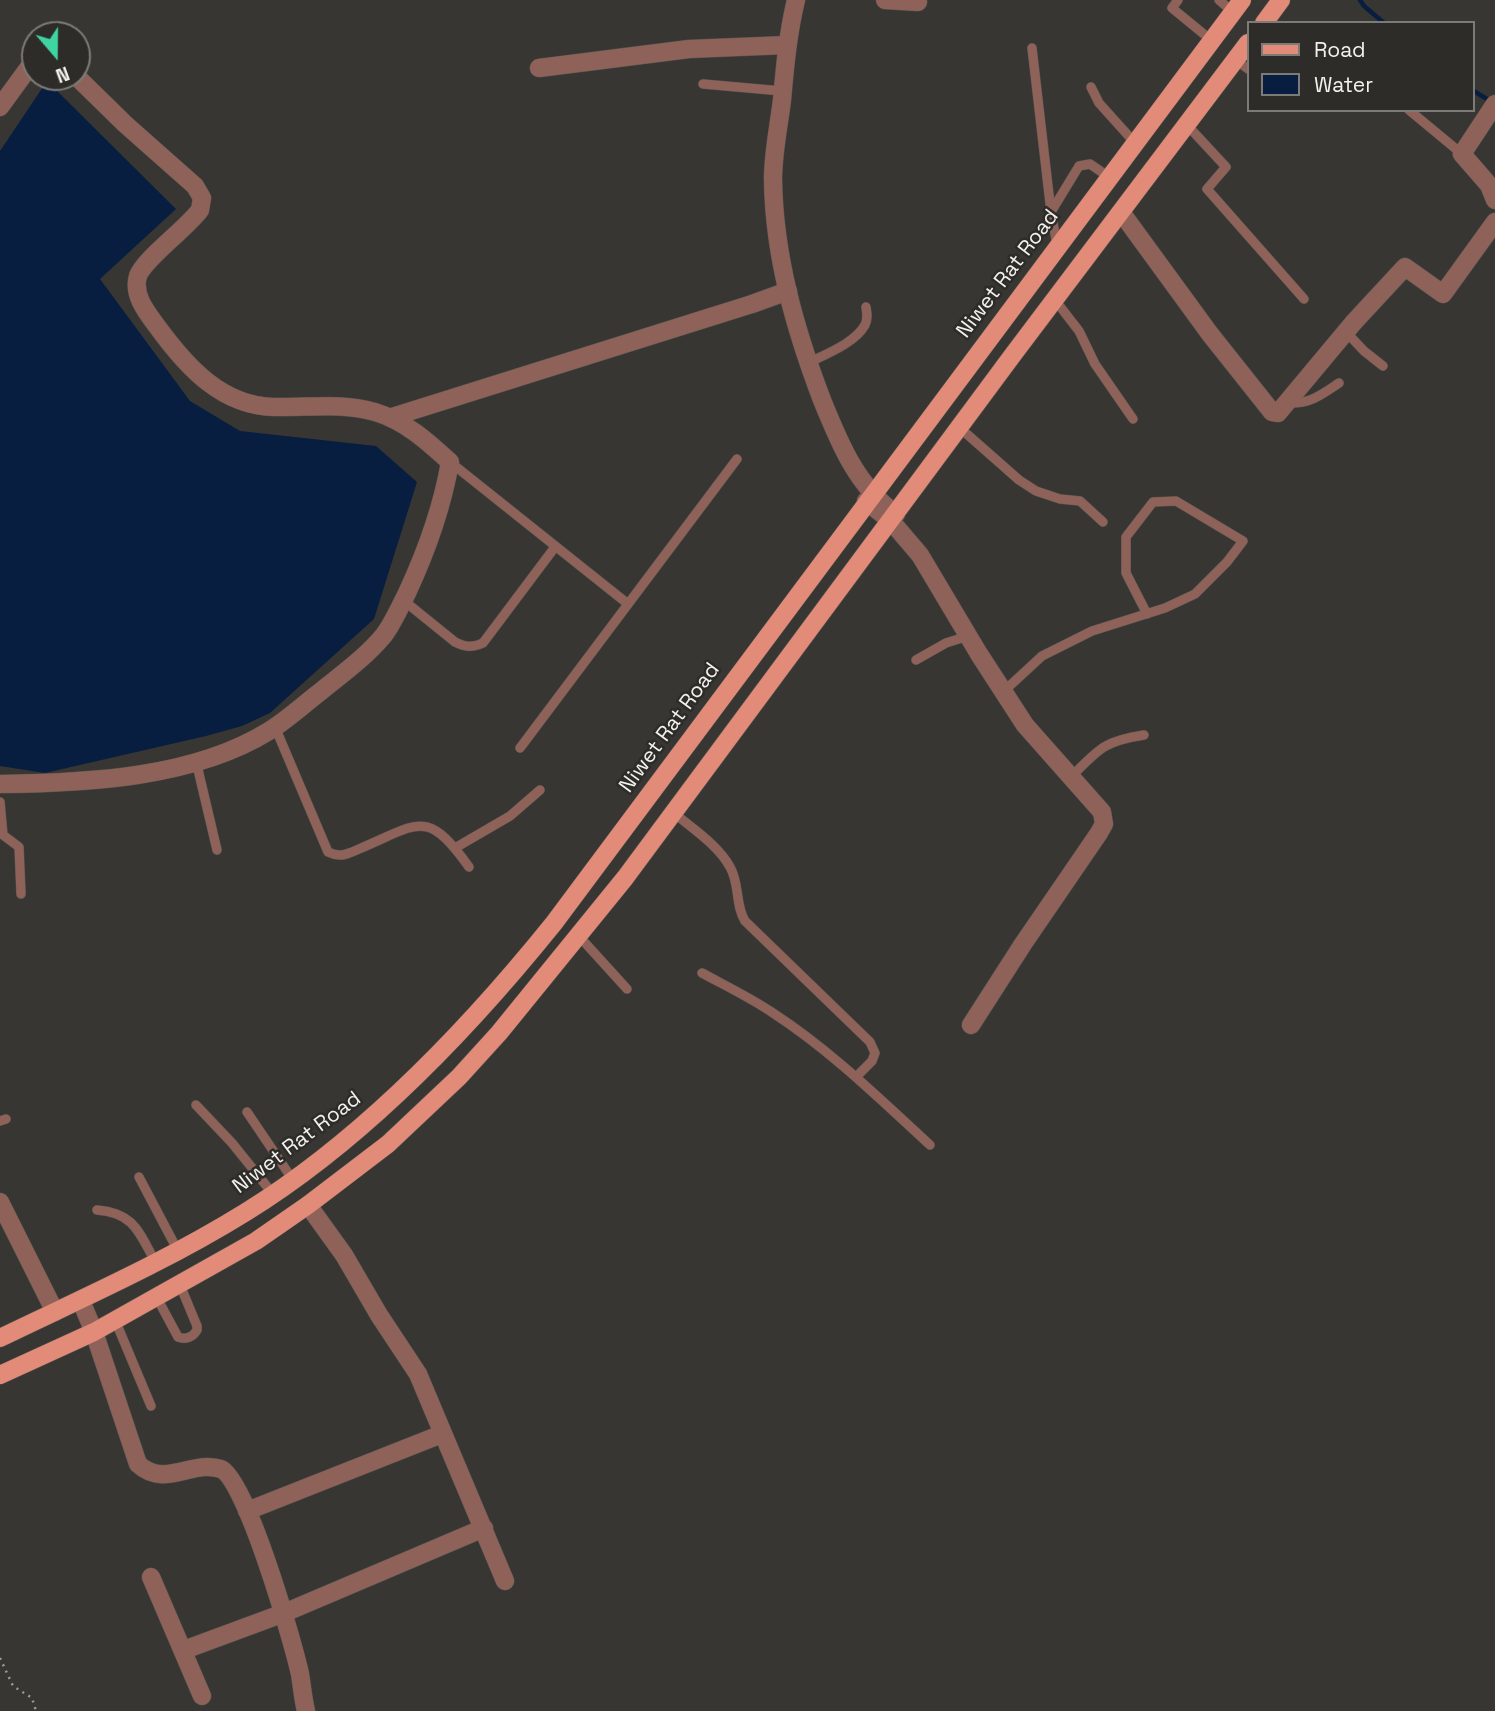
<!DOCTYPE html>
<style>
body{margin:0}
#map{position:relative;width:1495px;height:1711px;overflow:hidden;background:#373632;font-family:"Space Grotesk",sans-serif}
canvas{display:block}
.legend{position:absolute;left:1247px;top:21px;width:228px;height:91px;box-sizing:border-box;background:#2d2c28;border:2px solid #7c7b77;margin:0;padding:9px 12px;list-style:none;font-size:21px;color:#f2f1ee}
.legend li{display:flex;align-items:center;gap:14px;height:35px}
.legend b{width:35px;border:2px solid #7c7b77}
.north{position:absolute;left:21px;top:21px;width:70px;height:70px;box-sizing:border-box;background:#2d2c28;border:2px solid #7c7b77;border-radius:50%;rotate:160deg;font-size:19px;font-weight:700;line-height:28px;text-align:center;color:#f2f1ee}
.north::after{content:'';display:block;margin:auto;width:24px;height:32px;background:#3fd4a2;clip-path:polygon(50% 0,100% 100%,50% 72%,0 100%)}
</style>
<div id="map">
<canvas width="1495" height="1711"></canvas>
<ul class="legend">
<li><b style="height:9px;background:#e38b79"></b>Road</li>
<li><b style="height:19px;background:#081e41"></b>Water</li>
</ul>
<div class="north">N</div>
</div>
<script>
const context = document.querySelector('canvas').getContext('2d');
context.lineJoin = 'round';
function fillPath(path, color) {
  context.fillStyle = color;
  context.fill(path, 'evenodd');
}
function trace(path, color, width, dash) {
  context.strokeStyle = color;
  context.lineWidth = width;
  context.lineCap = dash ? 'butt' : 'round';
  context.setLineDash(dash || []);
  context.stroke(path);
}
function write(font, color, halo, rows, align = 'center') {
  context.font = font + ' "Space Grotesk",sans-serif';
  context.lineWidth = 5;
  context.setLineDash([]);
  context.textBaseline = 'middle';
  context.strokeStyle = halo;
  context.fillStyle = color;
  for (const [text, x, y, turn = 0] of rows) {
    context.save();
    context.translate(x, y);
    context.rotate((+turn || 0) * Math.PI / 180);
    context.textAlign = isNaN(turn) ? turn : align;
    if (halo) context.strokeText(text, 0, 0);
    context.fillText(text, 0, 0);
    context.restore();
  }
}
fillPath(new Path2D(`
 M47 81 176 209 100 279 190 401 240 431 376 446 417 482 374 619 270 713 242 726 206 736 45 773 0 766V151Z`), '#081e41');
trace(new Path2D(`
 M1360 0 1364 6 1384 23
 M1472 90 1487 99`), '#081e41', 4.5);
const service = new Path2D(`
 M1178 0 1172 8 1211 40
 M1219 0 1233 12
 M1032 48 1051 212 1057 245
 M1236 60 1248 69
 M703 84 782 91
 M1091 87 1099 103 1135 143
 M1409 110 1462 154
 M1187 125 1226 167 1207 189 1304 299
 M1051 212 1079 166 1090 164 1109 177
 M1055 300 1079 331 1095 364 1133 419
 M1347 333 1364 351 1383 366
 M808 363C826 354 855 343 865 325 868 319 867 313 866 307
 M1288 403C1310 404 1321 395 1339 383
 M960 428 1019 480 1036 491 1060 499 1080 501 1103 522
 M450 462 628 604
 M403 600 455 642C465 647 472 648 483 643L555 547
 M916 660 946 643 968 636
 M1003 692 1042 656 1092 631 1165 608 1195 594 1227 562 1243 541 1176 501 1153 502 1126 537V573L1147 614
 M275 727 328 852C340 858 348 854 359 849 419 824 426 807 469 867
 M520 748 737 459
 M196 761 217 850
 M1072 776C1099 749 1104 741 1144 735
 M0 802 3 835 19 847 21 894
 M674 813C693 829 718 845 730 867 740 884 735 905 745 921L870 1042 875 1053 872 1061 856 1077
 M455 848 510 816 540 790
 M578 935 627 989
 M702 973C726 986 751 998 773 1013 830 1050 880 1099 930 1145
 M196 1105 232 1143 273 1194
 M247 1112 293 1180
 M0 1121 6 1119
 M139 1177 178 1251
 M97 1210C135 1213 139 1233 156 1263
 M157 1298 178 1337C186 1340 193 1337 197 1330V1326L180 1285
 M115 1320 151 1406`);
const minor = new Path2D(`
 M885 0 918 2
 M539 68 689 49 787 45
 M1495 104 1462 154 1489 185 1495 200
 M0 107 35 59
 M1121 212 1210 334 1272 412 1278 413 1354 322 1405 267 1443 294 1495 222
 M392 417 752 304 788 291
 M866 501 891 521 920 555 979 654 1025 725 1102 812 1104 824 1099 833 1023 944 971 1025
 M0 784C87 783 193 778 269 731 287 720 303 705 320 692 342 674 366 657 384 635 393 623 400 607 407 593 427 550 442 509 450 462 427 441 405 421 375 412 341 402 308 408 274 407 222 406 187 367 159 329 148 314 132 296 138 276 144 259 186 229 200 210L202 198 195 186 125 124 77 77
 M0 1202 55 1312
 M308 1205 344 1255 379 1315 418 1374 505 1581
 M81 1301 94 1332 138 1464C165 1489 193 1459 221 1469 246 1479 293 1642 300 1674 302 1686 303 1699 306 1711
 M247 1511 442 1434
 M151 1577 202 1696
 M184 1650 284 1613 484 1528`);
const tertiary = new Path2D(`
 M796 0C788 33 785 66 782 100 779 125 773 153 773 179 774 256 795 329 822 400 839 442 857 487 896 514`);
const primary = new Path2D(`
 M1264 23 1281 0
 M0 1338C83 1298 167 1261 246 1212 364 1139 467 1031 554 923L1242 0
 M0 1375 94 1332 256 1241 308 1205 388 1144 459 1077 499 1033 625 878 1012 356 1248 43`);
trace(service, '#555450', 10);
trace(minor, '#555450', 19);
trace(tertiary, '#555450', 19);
trace(primary, '#555450', 19);
trace(new Path2D(`
 M0 1658 13 1686 32 1698 36 1711`), '#9b9a96', 2.5, [2, 5]);
trace(service, '#8e6259', 9);
trace(minor, '#8e6259', 18);
trace(tertiary, '#8e6259', 18);
trace(primary, '#e38b79', 18);
write('21px', '#f2f1ee', '#2d2c28', [
 ["Niwet Rat Road",1008,274,-53],
 ["Niwet Rat Road",670,728,-54],
 ["Niwet Rat Road",297,1143,-37]
]);
</script>
